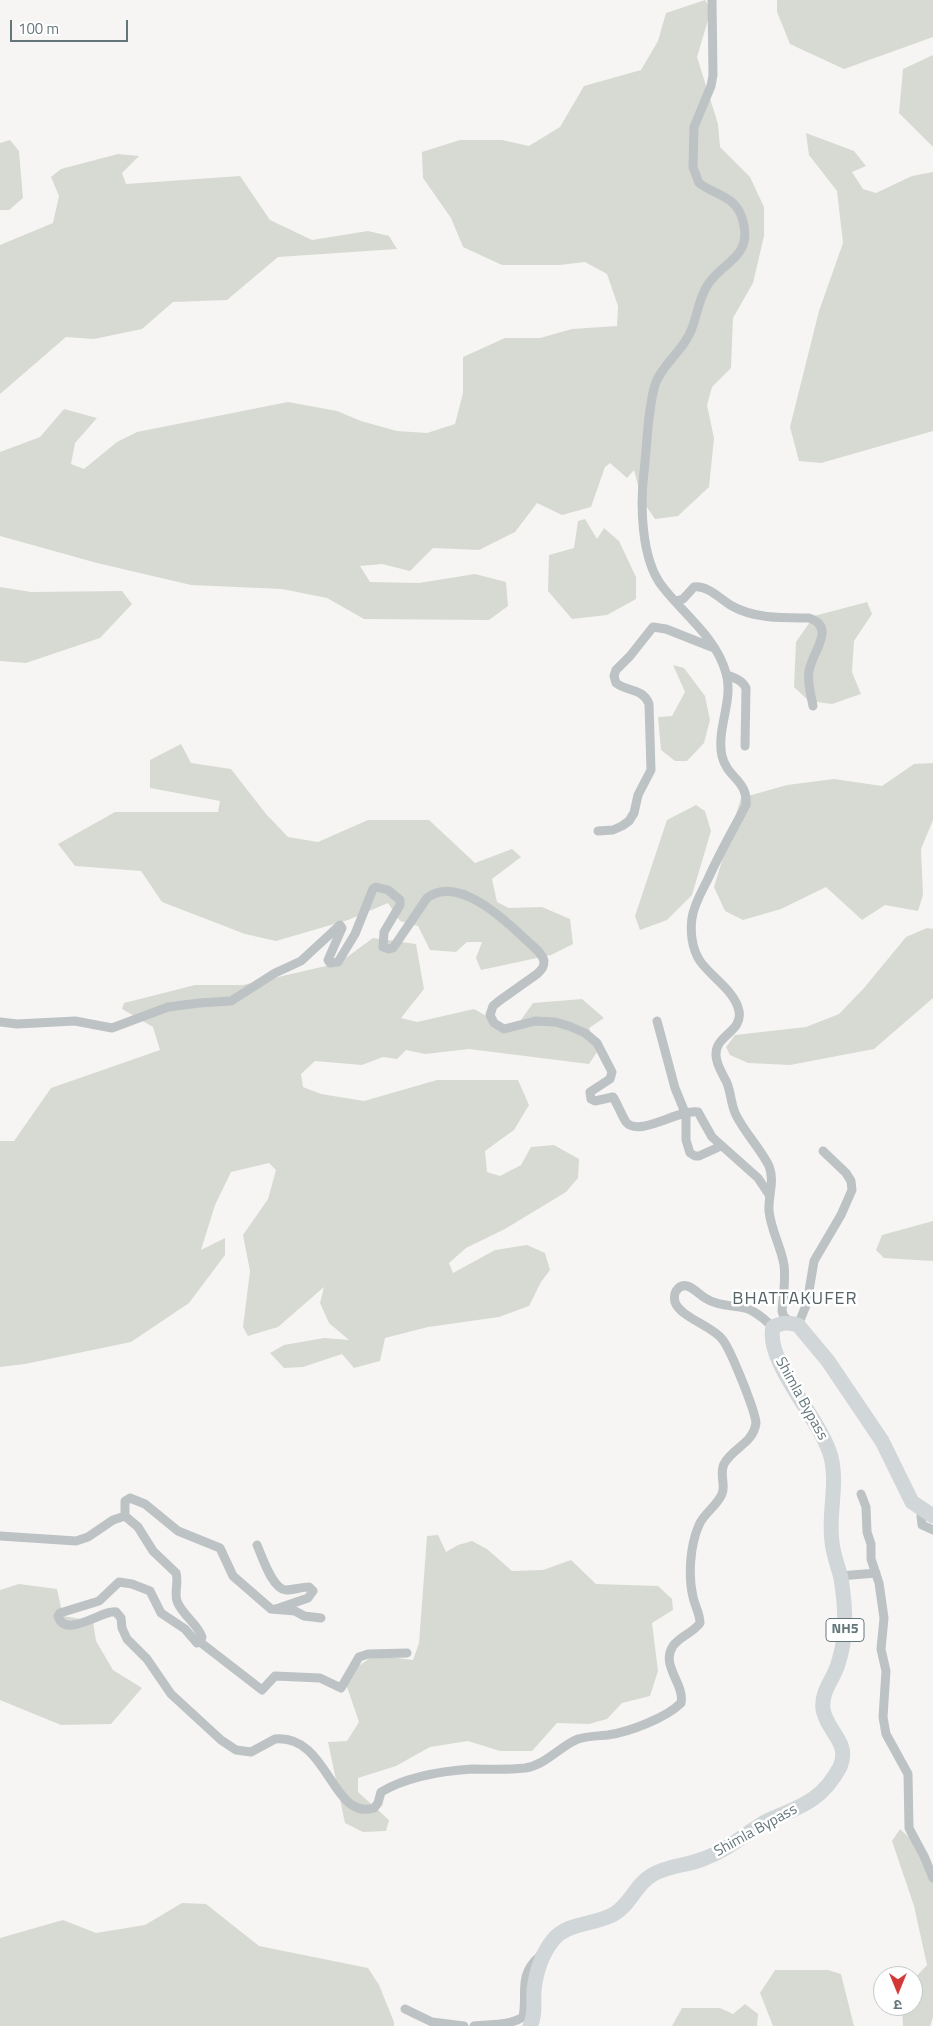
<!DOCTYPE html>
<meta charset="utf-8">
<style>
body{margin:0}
#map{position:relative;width:933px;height:2026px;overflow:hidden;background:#f6f5f3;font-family:"Titillium Web","Noto Sans Devanagari",sans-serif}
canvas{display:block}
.north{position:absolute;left:873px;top:1966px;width:50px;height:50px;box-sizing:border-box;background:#fff;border:1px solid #c1c8ca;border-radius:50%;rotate:180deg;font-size:14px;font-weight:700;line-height:20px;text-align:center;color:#64767b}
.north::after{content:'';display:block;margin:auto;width:18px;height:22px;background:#d23936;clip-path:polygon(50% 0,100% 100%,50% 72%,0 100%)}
.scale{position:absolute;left:10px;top:20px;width:118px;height:22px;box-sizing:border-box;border:2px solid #64767b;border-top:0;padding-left:6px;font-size:15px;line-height:18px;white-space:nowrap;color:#64767b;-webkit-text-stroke:4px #fff;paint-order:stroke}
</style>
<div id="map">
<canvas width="933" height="2026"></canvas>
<div class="north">उ</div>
<div class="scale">100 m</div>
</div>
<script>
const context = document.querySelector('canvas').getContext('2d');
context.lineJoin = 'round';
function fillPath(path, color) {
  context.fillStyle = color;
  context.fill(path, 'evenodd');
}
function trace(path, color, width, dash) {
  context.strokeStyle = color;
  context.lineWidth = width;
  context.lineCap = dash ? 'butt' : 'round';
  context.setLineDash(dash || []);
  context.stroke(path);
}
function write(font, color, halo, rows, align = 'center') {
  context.font = font + ' "Titillium Web",sans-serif';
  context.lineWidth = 5;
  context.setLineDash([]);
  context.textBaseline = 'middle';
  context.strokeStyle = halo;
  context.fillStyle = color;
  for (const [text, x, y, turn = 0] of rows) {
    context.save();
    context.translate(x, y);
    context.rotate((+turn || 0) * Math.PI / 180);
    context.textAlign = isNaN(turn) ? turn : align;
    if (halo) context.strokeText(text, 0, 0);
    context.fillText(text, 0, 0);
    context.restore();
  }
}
fillPath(new Path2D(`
 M705 0 711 10 697 57 718 124 720 147 750 177 764 207V236L753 283 733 318 731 368 712 387 707 405 714 438 709 487 678 516 655 519 642 500 634 470 627 478 610 463 605 467 591 507 562 515 537 503 515 532 479 550 433 548 410 571 382 564 360 566 370 582 419 583 475 574 506 582 508 606 489 620 364 619 327 598 282 589 191 585 97 563 0 536V452L40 437 64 409 97 418 75 443 71 464 84 469 117 442 137 432 288 402 337 411 361 421 397 431 427 433 455 424 463 393V357L505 338H540L572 329 617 326 618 306 607 274 585 262 560 265H502L463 247 451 218 423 178 422 152 460 140H502L529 146 560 127 584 86 641 70 658 41 666 13Z
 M777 0H933V37L844 69 790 44 777 12Z
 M933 55V147L899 113 903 69Z
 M806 133 854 151 866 166 852 172 863 189 876 193 912 176 933 172V431L821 463 799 461 790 427 819 311 843 243 837 191 809 155Z
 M10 140 19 151 23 198 9 210H0V143Z
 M118 154 139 156 122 173 126 184 240 176 270 220 312 240 368 231 389 236 397 249 278 257 227 300 173 302 142 329 94 339 66 337 0 394V245L53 223 59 196 51 177 61 169Z
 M585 519 597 539 604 528 619 541 636 577V599L607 615 572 619 548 591 549 555 574 548 578 521Z
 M0 587 31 592 122 591 132 604 100 638 26 663 0 661Z
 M867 602 872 614 854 641 852 672 861 694 832 704 809 701 794 687 796 642 814 616Z
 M673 665 684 668 705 696 710 720 704 743 687 761H675L661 750 658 717 672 716 685 692Z
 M181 744 191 763 231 769 266 814 288 837 318 842 368 820H429L475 863 512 849 521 857 492 879 497 902 509 908 542 907 570 919 573 944 551 955 481 970 476 958 482 942H467L456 952 430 950 418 926 400 921 388 903 348 920 276 941 245 934 162 902 141 871 75 866 58 844 115 812H218L220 801 150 788V760Z
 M933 763V820L921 849 923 895 918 911 885 905 862 920 826 887 781 909 743 920 725 911 714 887 741 798 787 785 834 779 882 786 914 764Z
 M696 805 705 811 711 831 692 895 667 920 640 930 635 916 667 820Z
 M927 928 933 929V998L874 1049 790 1065 748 1063 730 1055 726 1047 735 1035 806 1027 839 1014 864 988 906 937Z
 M373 938 416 944 424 989 401 1018 417 1022 474 1009 513 1031 533 1003 582 999 604 1018 589 1028 597 1052 589 1064 469 1049 425 1054 406 1050 397 1059 383 1057 362 1065 315 1061 301 1074 303 1087 321 1094 364 1101 437 1080H518L529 1105 514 1130 485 1151 487 1172 500 1176 521 1165 531 1147 554 1145 579 1159 578 1178 566 1192 505 1229 466 1248 449 1263 453 1273 495 1250 527 1245 545 1253 550 1270 541 1282 529 1306 499 1317 428 1327 385 1338 380 1361 354 1368 342 1354 303 1367 284 1368 270 1353 284 1345 324 1338 349 1340 329 1323 320 1303 324 1287 278 1327 248 1336 243 1327 250 1271 243 1235 268 1199 276 1170 269 1163 231 1172 215 1205 201 1250 225 1238V1255L189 1303 131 1342 25 1364 0 1367V1141H14L51 1088 160 1050 153 1027 122 1009 124 1003 195 985H243L339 963Z
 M933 1221V1261L884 1258 876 1250 882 1235Z
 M438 1535 446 1552 458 1545 472 1541 487 1549 512 1571 543 1570 571 1560 596 1584 658 1586 672 1599 673 1610 652 1623 658 1671 650 1696 622 1703 607 1719 589 1724 557 1723 532 1751H500L468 1741 430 1747 396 1766 358 1778V1792L389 1820 386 1831 363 1832 345 1823 328 1742 347 1741 359 1722 346 1684 353 1670 374 1655 413 1660 419 1643 427 1536Z
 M19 1584 57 1589 63 1616 93 1621 96 1641 113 1670 142 1688 111 1724 61 1725 0 1700V1590Z
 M900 1829 912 1840 933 1882V2017L930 2026H903L902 2006H913V1980L927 1965 914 1906 892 1841Z
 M182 1903 206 1904 259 1946 368 1968 379 1985 394 2022V2026H0V1938L63 1920 96 1933 145 1925Z
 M775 1970H828L841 1974 854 2026H773L760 1993Z
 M745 2004 758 2014 757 2026H672L682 2008H720L733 2014Z`), '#d7dad2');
trace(new Path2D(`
 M712 0 713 75 711 86 694 127 693 167 699 183C716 196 736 195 743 221 753 258 721 262 707 286 698 300 697 318 690 333 682 351 664 363 656 382 648 404 647 447 644 472 640 504 641 559 662 586 684 615 716 637 726 673 734 700 716 729 722 756 727 778 748 780 746 805 733 830 719 854 708 879 702 891 694 904 692 918 690 932 692 949 700 961 712 978 735 991 739 1011 743 1032 715 1035 716 1055 716 1065 723 1074 727 1083 731 1093 731 1105 736 1115 745 1133 760 1148 769 1166 775 1181 768 1196 769 1211 771 1230 781 1247 784 1265 786 1280 783 1296 782 1311L784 1317 791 1322
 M676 601 683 599 694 587C708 585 720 599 732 606 755 619 783 618 809 618 837 627 812 652 809 671 807 682 811 695 813 706
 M727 675C735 678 742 680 746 688L745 746
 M598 831 613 830 622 826 629 821 634 813 638 795 651 770 649 704C643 688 628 692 616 683L614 676 616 670 630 656 653 627 666 629 714 648
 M657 1021 675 1088 686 1115V1140L690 1153 695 1156H699L721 1146
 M0 1022 17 1024 75 1021 112 1028 168 1007 199 1003 231 1001 275 973 301 961 340 925 342 928 328 960 330 963 338 962 355 934 373 889 376 887 388 890 400 900V905L384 932 383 947 389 949 393 948 427 898C457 875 503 918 524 938 530 944 542 952 544 961 544 968 541 970 537 974L499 1001 493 1006 490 1015 494 1023 504 1029 535 1021 555 1022 569 1026 585 1033 597 1043 612 1072 610 1079 590 1092 591 1099 595 1101 613 1097C618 1105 621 1114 626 1122 639 1138 680 1108 698 1112L712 1137 758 1178 770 1196
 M798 1325 807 1303 814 1261 841 1215 852 1190 851 1181 846 1173 823 1151
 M861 1494 866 1507 867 1532 871 1544V1559L879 1583 884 1618 881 1649 886 1671 883 1717 886 1734 908 1774 909 1828 924 1856 933 1878
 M925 1512 921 1516 922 1525 933 1530
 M125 1516V1501L130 1498 145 1504 178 1531 220 1548 233 1576 271 1609 295 1611 304 1616 321 1618
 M0 1536 76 1541 88 1537 113 1520 125 1516 138 1527 153 1551 176 1573C179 1582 174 1592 177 1601 182 1615 197 1623 202 1637L200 1642 197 1643 185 1629 161 1613 150 1591 132 1584 119 1582 99 1601 60 1613 58 1616C65 1640 103 1609 116 1612L121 1618 122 1628 127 1639 147 1659 171 1694 221 1740 236 1750 251 1752 275 1739C329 1734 331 1821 374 1808L378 1803 381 1792C408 1776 442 1771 472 1769 490 1769 508 1770 525 1768 546 1765 560 1746 578 1739 588 1736 598 1736 608 1735 629 1732 666 1718 681 1703 685 1684 660 1665 673 1646 680 1636 693 1633 700 1623 700 1614 695 1606 693 1597 688 1576 690 1545 699 1525 704 1513 717 1506 722 1494 726 1485 719 1474 724 1464 733 1447 753 1444 756 1423 755 1410 730 1348 722 1339 712 1326 680 1317 675 1302 674 1297 674 1294 676 1291 685 1278 696 1292 705 1298 717 1306 731 1305 745 1308 756 1311 765 1320 773 1327
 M257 1545C262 1556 272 1589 286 1590 294 1590 301 1587 309 1587L313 1591 308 1598 276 1609
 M840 1576 876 1573
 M200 1642 262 1690 275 1676 320 1678 341 1688 359 1657 368 1654 407 1653
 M405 2009 432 2022 464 2026
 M474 2026C490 2024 509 2026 523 2017 528 1992 517 1976 540 1956`), '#bdc2c4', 9);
trace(new Path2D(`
 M530 2026C536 2015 533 2002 534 1990 536 1972 541 1955 553 1940 567 1922 595 1925 614 1914 630 1905 636 1884 652 1875 668 1865 686 1866 703 1859 729 1850 746 1832 769 1820 784 1813 801 1808 814 1798 824 1791 834 1778 840 1767 851 1742 826 1731 823 1709 821 1692 832 1681 837 1667 840 1658 843 1646 844 1636 846 1617 844 1597 841 1578 838 1566 833 1554 832 1542 828 1514 838 1485 831 1457 821 1419 765 1363 773 1327 782 1322 789 1322 798 1325L828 1361 882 1441 912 1502 933 1516`), '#d1d6d8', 15);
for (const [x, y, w] of [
 [845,1630,38]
]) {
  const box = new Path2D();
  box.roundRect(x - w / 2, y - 11.5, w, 23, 4);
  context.fillStyle = '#fff';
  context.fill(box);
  trace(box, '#64767b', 1);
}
write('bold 14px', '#64767b', null, [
 ["NH5",845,1630]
]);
write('15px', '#64767b', '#fff', [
 ["Shimla Bypass",801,1399,61],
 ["Shimla Bypass",756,1831,-29]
]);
context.letterSpacing = '1px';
write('18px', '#556367', '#fff', [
 ["BHATTAKUFER",795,1300]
]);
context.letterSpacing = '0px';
</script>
